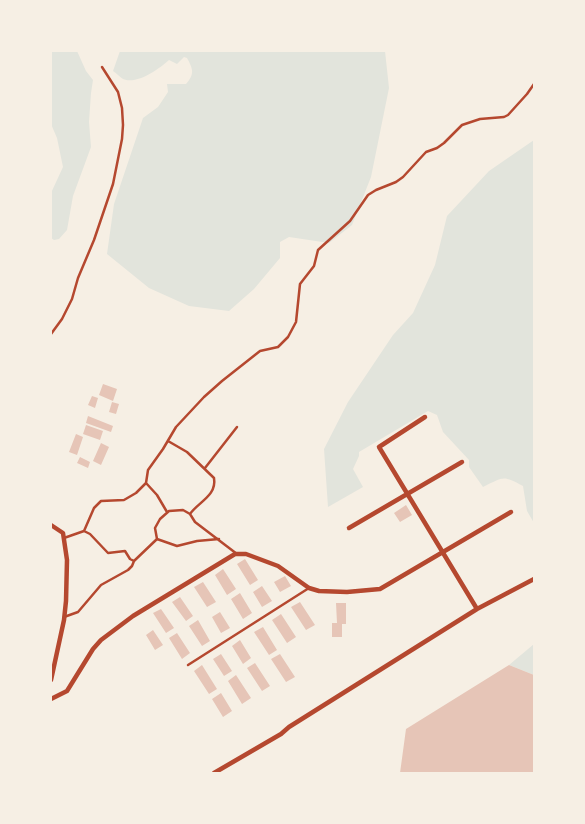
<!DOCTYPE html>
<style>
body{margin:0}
#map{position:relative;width:585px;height:824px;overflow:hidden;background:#f6efe4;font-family:Helvetica,sans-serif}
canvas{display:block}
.frame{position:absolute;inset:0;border:52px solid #f6efe4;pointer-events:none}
</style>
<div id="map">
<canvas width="585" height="824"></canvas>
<div class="frame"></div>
</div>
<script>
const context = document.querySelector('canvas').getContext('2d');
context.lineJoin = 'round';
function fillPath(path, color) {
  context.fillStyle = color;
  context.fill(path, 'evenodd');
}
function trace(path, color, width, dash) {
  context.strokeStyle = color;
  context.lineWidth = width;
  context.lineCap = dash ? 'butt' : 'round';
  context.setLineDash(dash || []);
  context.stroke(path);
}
fillPath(new Path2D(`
 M51 51H77L86 71 93 80 91 93 89 122 91 147 73 196 67 230 59 239 54 240 51 238V193L63 167 57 138 51 124Z
 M120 51H385L389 88 371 177 352 225 329 243 289 237 280 242V258L254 289 229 311 189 306 149 288 107 254 114 204 143 118 158 107 168 92 167 84H186C195 74 193 69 187 58L184 57 177 64 169 60C159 69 137 85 123 79 120 77 116 73 113 71Z
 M534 140V523L527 511 523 486C502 475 504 477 483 487L469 467V460L443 432 437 415 428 411 359 452V456L353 469 363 487 328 507 324 449 348 402 393 335 413 313 435 265 447 216 489 171Z
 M534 644V675L509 665Z`), '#e2e4dc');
fillPath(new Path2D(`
 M103 384 117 389 113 401 99 395Z
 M92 396 98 398 95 408 88 405Z
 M112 402 119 404 116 414 109 412Z
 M88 416 113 426 111 432 86 423Z
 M86 425 103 431 100 440 83 434Z
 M76 434 83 437 77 455 69 452Z
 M101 443 109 447 101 465 93 461Z
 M80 457 90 462 88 468 77 463Z
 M406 505 412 515 400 522 394 513Z
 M245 559 258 580 250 585 237 564Z
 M223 569 236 589 227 595 215 575Z
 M285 576 291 586 280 592 274 582Z
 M203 582 216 602 207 607 194 587Z
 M262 586 272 601 262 607 253 592Z
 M240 593 252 613 243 619 231 599Z
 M180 597 193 616 186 621 172 602Z
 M300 602 315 625 306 630 291 607Z
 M336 603H346V624H342V637H332V623H337Z
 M161 609 174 628 166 633 153 613Z
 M220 612 230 628 221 633 212 617Z
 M281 614 296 637 287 643 272 620Z
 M198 620 210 641 202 646 189 626Z
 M263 627 277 650 269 655 254 632Z
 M153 630 163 645 155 650 146 635Z
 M177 633 190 653 182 659 169 638Z
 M240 640 251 658 243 664 232 646Z
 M221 654 232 671 224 676 213 659Z
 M280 654 295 677 286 682 271 659Z
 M255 663 270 686 262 691 247 668Z
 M202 665 217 689 209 694 194 671Z
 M509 665 534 675V773H400L406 729Z
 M236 675 251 698 242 704 228 681Z
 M221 693 232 711 223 717 212 699Z`), '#e6c5b7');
trace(new Path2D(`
 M51 334 62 319 72 299 78 278 94 240 113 184 122 139 123 125 122 108 118 92 102 67
 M168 441 187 452 214 478C217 496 198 502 190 514
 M205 468 237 427
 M146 483 157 495 167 512
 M84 531 90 534 108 553 125 551 130 559 134 561
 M64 538 84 531 94 508 101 501 124 500 136 493 146 483 148 470 163 449 176 427 204 397 222 381 260 351 278 347 288 337 296 322 300 284 314 266 318 250 350 221 368 195 376 190 396 182 403 177 426 152 437 148 444 143 462 125 480 119 504 117 508 115 527 94 534 84
 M157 539 155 528 160 519 169 511 183 510 190 514 195 522 237 554
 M64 617 78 612 101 585 128 570 132 566 134 561 157 539 177 546 197 541 219 539
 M188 665 309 588`), '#b5482f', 2.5);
trace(new Path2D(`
 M425 417 379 447 477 609
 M51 525 63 533 67 560 66 601 64 620 51 680
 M349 528 462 462
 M51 699 67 691 93 649 101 640 133 616 235 554H246L278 566 309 588 319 591 347 592 380 589 511 512
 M214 773 281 734 289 727 477 609 534 579`), '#b5482f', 4.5);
</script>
